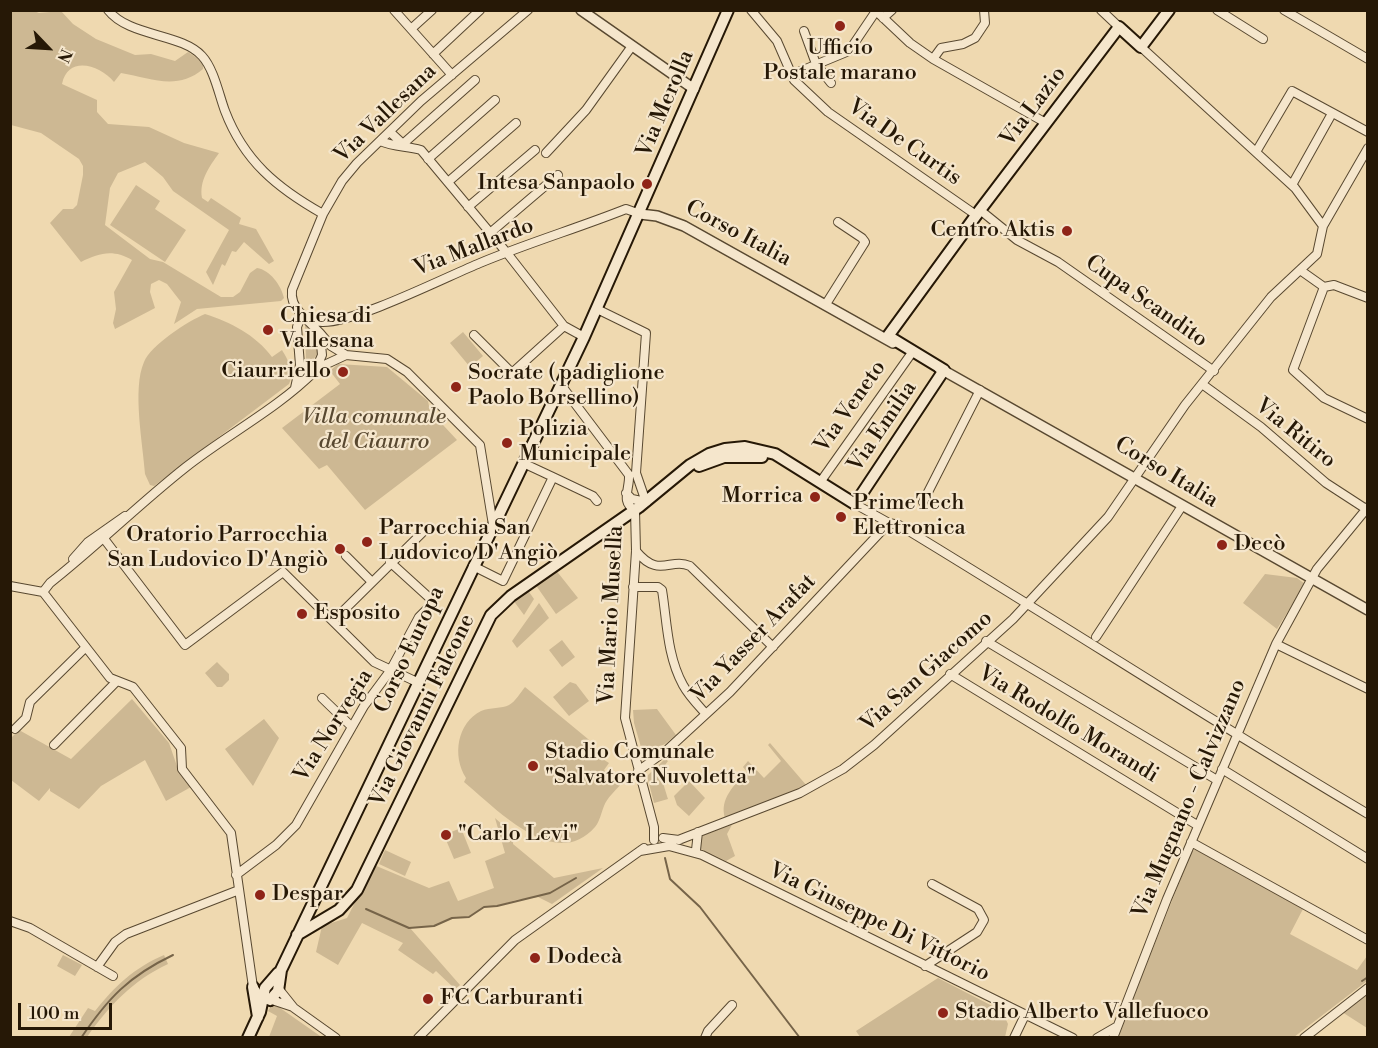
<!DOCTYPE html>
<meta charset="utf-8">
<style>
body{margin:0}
#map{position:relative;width:1378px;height:1048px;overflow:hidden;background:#efd9b0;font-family:"Libre Bodoni",serif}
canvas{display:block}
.frame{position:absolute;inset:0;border:12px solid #261806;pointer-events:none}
.north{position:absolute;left:18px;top:18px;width:60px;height:60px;-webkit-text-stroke:4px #f5e6cc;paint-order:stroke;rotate:115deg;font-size:16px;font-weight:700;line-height:24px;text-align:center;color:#261806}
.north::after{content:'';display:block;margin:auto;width:21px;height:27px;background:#261806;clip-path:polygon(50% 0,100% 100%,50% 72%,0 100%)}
.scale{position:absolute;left:18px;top:1003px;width:94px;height:27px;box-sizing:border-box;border:3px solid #261806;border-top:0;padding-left:8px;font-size:18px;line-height:21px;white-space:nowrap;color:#261806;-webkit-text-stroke:4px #f5e6cc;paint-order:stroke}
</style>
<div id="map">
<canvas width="1378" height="1048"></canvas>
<div class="frame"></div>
<div class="north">N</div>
<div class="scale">100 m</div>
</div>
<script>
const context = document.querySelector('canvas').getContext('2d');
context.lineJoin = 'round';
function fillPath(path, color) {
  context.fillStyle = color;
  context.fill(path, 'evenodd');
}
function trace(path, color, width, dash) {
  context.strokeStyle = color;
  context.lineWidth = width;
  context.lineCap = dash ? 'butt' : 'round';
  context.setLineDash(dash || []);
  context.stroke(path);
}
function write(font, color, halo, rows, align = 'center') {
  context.font = font + ' "Libre Bodoni",serif';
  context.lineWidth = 4.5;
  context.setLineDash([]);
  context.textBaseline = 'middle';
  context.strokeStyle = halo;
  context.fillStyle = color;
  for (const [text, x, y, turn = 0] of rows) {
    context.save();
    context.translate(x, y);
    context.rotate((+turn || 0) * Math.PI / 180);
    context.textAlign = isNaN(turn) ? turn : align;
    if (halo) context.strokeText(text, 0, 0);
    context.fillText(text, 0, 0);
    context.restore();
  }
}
fillPath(new Path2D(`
 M11 11H34L39 13 61 11 73 24 96 39 135 55 151 54 175 61 188 52 203 62V69C177 91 151 78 121 73L114 82C100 65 68 55 62 84L97 100V112L108 124 149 127 184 143 219 153C209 167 199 181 202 198L208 202 211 198 241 218 239 224 256 229 274 261 269 264 244 242 236 252 232 251 225 266 222 264 213 285 206 272 229 230 173 191 163 177 145 162 118 173 110 188 105 225 150 259 163 262 221 297H233L240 292 250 273 257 268C270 270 281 285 284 298L281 301 197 309 174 324 181 302 167 284 159 280 151 284 150 292 155 308 115 329 113 323 116 309 114 292 132 260C113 249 99 253 81 262L50 223 63 209H73L77 205 83 175V166L79 159 41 133 11 125Z
 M136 185 160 201 155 209 186 230 165 262 110 225Z
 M205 314C230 322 256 335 272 357L282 350C288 360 295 372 289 384L154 486 150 485 145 474C143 444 132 389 144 362 151 345 188 321 205 314Z
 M305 323 317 336V354L312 362H306Z
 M463 332 483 356 470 367 450 343Z
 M338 364 387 367 428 401 430 411 457 440 365 510 327 465 319 469 282 428 340 384 330 371Z
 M555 569 578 598 556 614 535 584Z
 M1265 574 1297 578 1305 584 1277 629 1243 603Z
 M527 589 534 599 524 615 513 600Z
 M539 603 549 618 517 648 512 641Z
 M562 640 575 657 562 667 549 650Z
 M217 662 229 674V680L222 687H217L205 673Z
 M570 682 576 684 589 701 569 716 553 697Z
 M525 687 588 739 602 755 601 758 609 763 604 770 621 784C615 791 607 798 604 806 601 813 600 821 595 827 555 873 496 808 464 782L466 778C452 756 457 723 481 711 490 707 502 709 509 705 515 702 521 692 525 687Z
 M132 699 169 743 179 772 191 787 166 801 145 760 101 786 79 809 50 791V788L39 801 11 780V738L19 730 71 759Z
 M657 709 676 735 665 744 643 754 634 723 633 710Z
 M264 719 279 738 253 786 225 749Z
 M770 743 807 786 725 818C719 799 735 784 747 772L743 767 748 761 764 778 781 761 768 745Z
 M665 759 668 761C658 773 664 785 668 799L654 803 647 776Z
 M689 781 705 798 689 816 677 805 674 796Z
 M495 818 514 835 513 844 554 878 603 868 552 904 538 897 516 900 497 906 484 907 471 916 452 918 434 926 410 928 460 985 455 989 436 971 433 974 398 950 403 943 362 923 338 965 316 952 322 926 347 918 374 865 429 888 449 881 458 901 494 888 485 861 505 853Z
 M733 823 727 834 735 856 726 861 699 848 700 835Z
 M461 828 471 853 454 859 444 835Z
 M1197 849 1303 909 1290 934 1357 970 1367 956V981L1294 1037 1117 1038 1192 851Z
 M385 850 411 862 405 876 379 864Z
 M63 955 82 965 75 976 57 966Z
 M164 955 168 964C132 981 110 1005 87 1037H69L88 1008 95 1011C115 986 134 968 164 955Z
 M938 978 1002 1011 1008 1024 1005 1037H860L856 1031Z
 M1367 992V1028L1342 1012Z
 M273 1003 323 1038 269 1037 277 1016 268 1011Z`), '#cdb893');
trace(new Path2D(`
 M665 858 670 879 700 907 800 1038
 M366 909 409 928 434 926 452 918 469 917 484 907 497 906 550 893 576 878
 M1362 981 1368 977
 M81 1038C108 998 129 976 173 955`), '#766449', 2);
const minor = new Path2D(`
 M108 10C129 37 181 33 202 56 214 69 219 95 225 111 244 161 277 188 323 214
 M394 10 452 75
 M528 10 421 101 357 163 342 181 323 214 292 290C290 307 305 322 322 322 355 323 446 277 480 263 528 243 578 228 626 209L640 214
 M751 10 777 41 794 80 828 112 976 215
 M875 10 910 43 933 59 1046 123
 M1101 10 1119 27
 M1217 10 1263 39
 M1284 10 1368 59
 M883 18 892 10
 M411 29 432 10
 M804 31 816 64 831 83
 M433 54 480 10
 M933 59 941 48 963 44 975 38 985 23 984 10
 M791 75 849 51 876 11
 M390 132 405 146
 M380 141C394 147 406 146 421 150L507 253 564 326 584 337
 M404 143 475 80
 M1256 152 1292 91 1368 132
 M546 153 586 110 632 46
 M428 159 495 100
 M448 182 516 123
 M1292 185 1330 117
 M468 207 535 150
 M980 210 1017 240 1058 262 1214 371
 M1323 226 1368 148
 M490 233 558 175
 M1300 270 1324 287
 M1324 287 1293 370 1324 398 1368 419
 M1324 287 1334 285 1368 298
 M826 304 865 242 862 238 838 222
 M597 309 646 333 636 473 646 502 632 499 626 493
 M304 317 320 333 322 355 315 371 300 365 297 327 300 319Z
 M320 333 331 346 346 355
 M474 335 512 373 564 326
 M318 368 346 355 387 359 407 372 480 445 493 525
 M1202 384 1261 427 1326 483 1366 509
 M561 385 629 475C630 489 620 502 635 510L636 551 625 718 654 827V840
 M295 388 300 365
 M553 477 593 496 597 501
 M821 481 911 354
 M923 502 980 390
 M855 504 889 523 899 525C1056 620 1210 720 1368 814
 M105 540 185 645 283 572 374 662 417 682
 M636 551C659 579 670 557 690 566L773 647
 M346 556 372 582
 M73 559 88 542 125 516
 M473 566 503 581 553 477 523 463
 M10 586 43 592
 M633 587H658L662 590C667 621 667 656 683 685 689 696 698 705 706 714
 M43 592 110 678 133 687 181 748 182 769 231 833 253 987 256 991
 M43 592 50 583C97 546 139 504 186 467 228 434 277 409 315 371
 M333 621 424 531
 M1096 637 1182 506
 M986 641 1217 780
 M1276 644 1368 689
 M950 674 1197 825
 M322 698 352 727
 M15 729 26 718 30 702 86 647
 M54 745 117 681
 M1222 769 1368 859
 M638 771 667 750 730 692 889 523
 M663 838 679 840
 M681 839 800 793 843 769 874 745 1013 619 1108 517 1185 405 1271 297 1317 254 1323 226 1295 188 1141 47
 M1191 842 1368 940
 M696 850 698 832
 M640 851 669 846 702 855 1073 1038
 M236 875 276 845 296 825 364 706 390 671 419 617 434 602 390 562
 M10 921 30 928 113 976
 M925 966 977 932 984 920 978 909 932 884
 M97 967 115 942 126 934 239 890
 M278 988 294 1008 336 1038
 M272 1000 293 1007
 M418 1038 515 940 644 848
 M705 1038 708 1031 732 1005
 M1014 1038 1025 1015
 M1097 1038 1116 1027
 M1113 1038 1167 899 1276 644 1317 569 1368 507
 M1304 1038 1368 988`);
const tertiary = new Path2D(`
 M581 10 694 89
 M640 214 657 216 684 226 893 343
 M939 368 1368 610`);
const secondary = new Path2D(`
 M699 466 724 457H762
 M855 504 944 370 888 336 980 210 1119 27 1141 47 1169 10
 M297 935 339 910 357 890 491 615 511 596 639 507 690 465 709 454 725 449 745 447 775 454 855 504
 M253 987 258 1017
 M263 996 270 1000 278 991 281 970 584 337 728 10
 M248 1038 260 1012 265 988 278 973`);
trace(minor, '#584830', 10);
trace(tertiary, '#584830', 12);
trace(secondary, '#261806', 14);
trace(minor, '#f5e6cc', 8);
trace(tertiary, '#f5e6cc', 9);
trace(secondary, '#f5e6cc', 10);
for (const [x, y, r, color] of [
 [840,26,6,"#8f2418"],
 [647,184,6,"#8f2418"],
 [1067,231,6,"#8f2418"],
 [268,330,6,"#8f2418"],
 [343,372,6,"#8f2418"],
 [456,387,6,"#8f2418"],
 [507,443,6,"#8f2418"],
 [815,497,6,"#8f2418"],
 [841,517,6,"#8f2418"],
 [367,542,6,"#8f2418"],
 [1222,545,6,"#8f2418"],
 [340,549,6,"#8f2418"],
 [302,614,6,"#8f2418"],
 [533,766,6,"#8f2418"],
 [446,835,6,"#8f2418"],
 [260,895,6,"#8f2418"],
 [535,958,6,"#8f2418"],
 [428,999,6,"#8f2418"],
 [943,1013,6,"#8f2418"]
]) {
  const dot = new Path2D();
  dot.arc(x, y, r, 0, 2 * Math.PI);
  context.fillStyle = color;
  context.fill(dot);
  trace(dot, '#f5e6cc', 2);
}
write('22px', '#261806', '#f5e6cc', [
 ["Ufficio",840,49,"center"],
 ["Postale marano",840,74,"center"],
 ["Intesa Sanpaolo",635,184,"right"],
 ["Centro Aktis",1055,231,"right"],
 ["Chiesa di",280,317],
 ["Vallesana",280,342],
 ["Ciaurriello",331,372,"right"],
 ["Socrate ( padiglione",468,374],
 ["Paolo Borsellino)",468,399],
 ["Polizia",519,430],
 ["Municipale",519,455],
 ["Morrica",803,497,"right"],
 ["PrimeTech",853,504],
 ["Elettronica",853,529],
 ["Parrocchia San",379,529],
 ["Ludovico D'Angiò",379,554],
 ["Oratorio Parrocchia",328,536,"right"],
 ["San Ludovico D'Angiò",328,561,"right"],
 ["Decò",1234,545],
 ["Esposito",314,614],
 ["Stadio Comunale",545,753],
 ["\"Salvatore Nuvoletta\"",545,778],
 ["\"Carlo Levi\"",458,835],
 ["Despar",272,895],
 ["Dodecà",547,958],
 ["FC Carburanti",440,999],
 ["Stadio Alberto Vallefuoco",955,1013]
], 'left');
write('22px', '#261806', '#f5e6cc', [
 ["Via Merolla",666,104,-67],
 ["Via Lazio",1034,107,-53],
 ["Via Vallesana",386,114,-44],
 ["Via De Curtis",904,143,35],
 ["Corso Italia",738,234,28],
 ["Via Mallardo",474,248,-21],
 ["Cupa Scandito",1146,302,35],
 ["Via Veneto",851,407,-55],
 ["Via Emilia",883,427,-56],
 ["Via Ritiro",1295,434,39],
 ["Corso Italia",1166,473,31],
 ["Via Mario Musella",612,615,-87],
 ["Via Yasser Arafat",754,639,-46],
 ["Corso Europa",410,650,-65],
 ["Via San Giacomo",927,672,-42],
 ["Via Giovanni Falcone",423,711,-64],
 ["Via Rodolfo Morandi",1068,725,31],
 ["Via Norvegia",334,726,-58],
 ["Via Mugnano - Calvizzano",1190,799,-67],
 ["Via Giuseppe Di Vittorio",879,923,26]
]);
write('italic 22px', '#584830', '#f5e6cc', [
 ["Villa comunale",374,418],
 ["del Ciaurro",374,443]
]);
</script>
